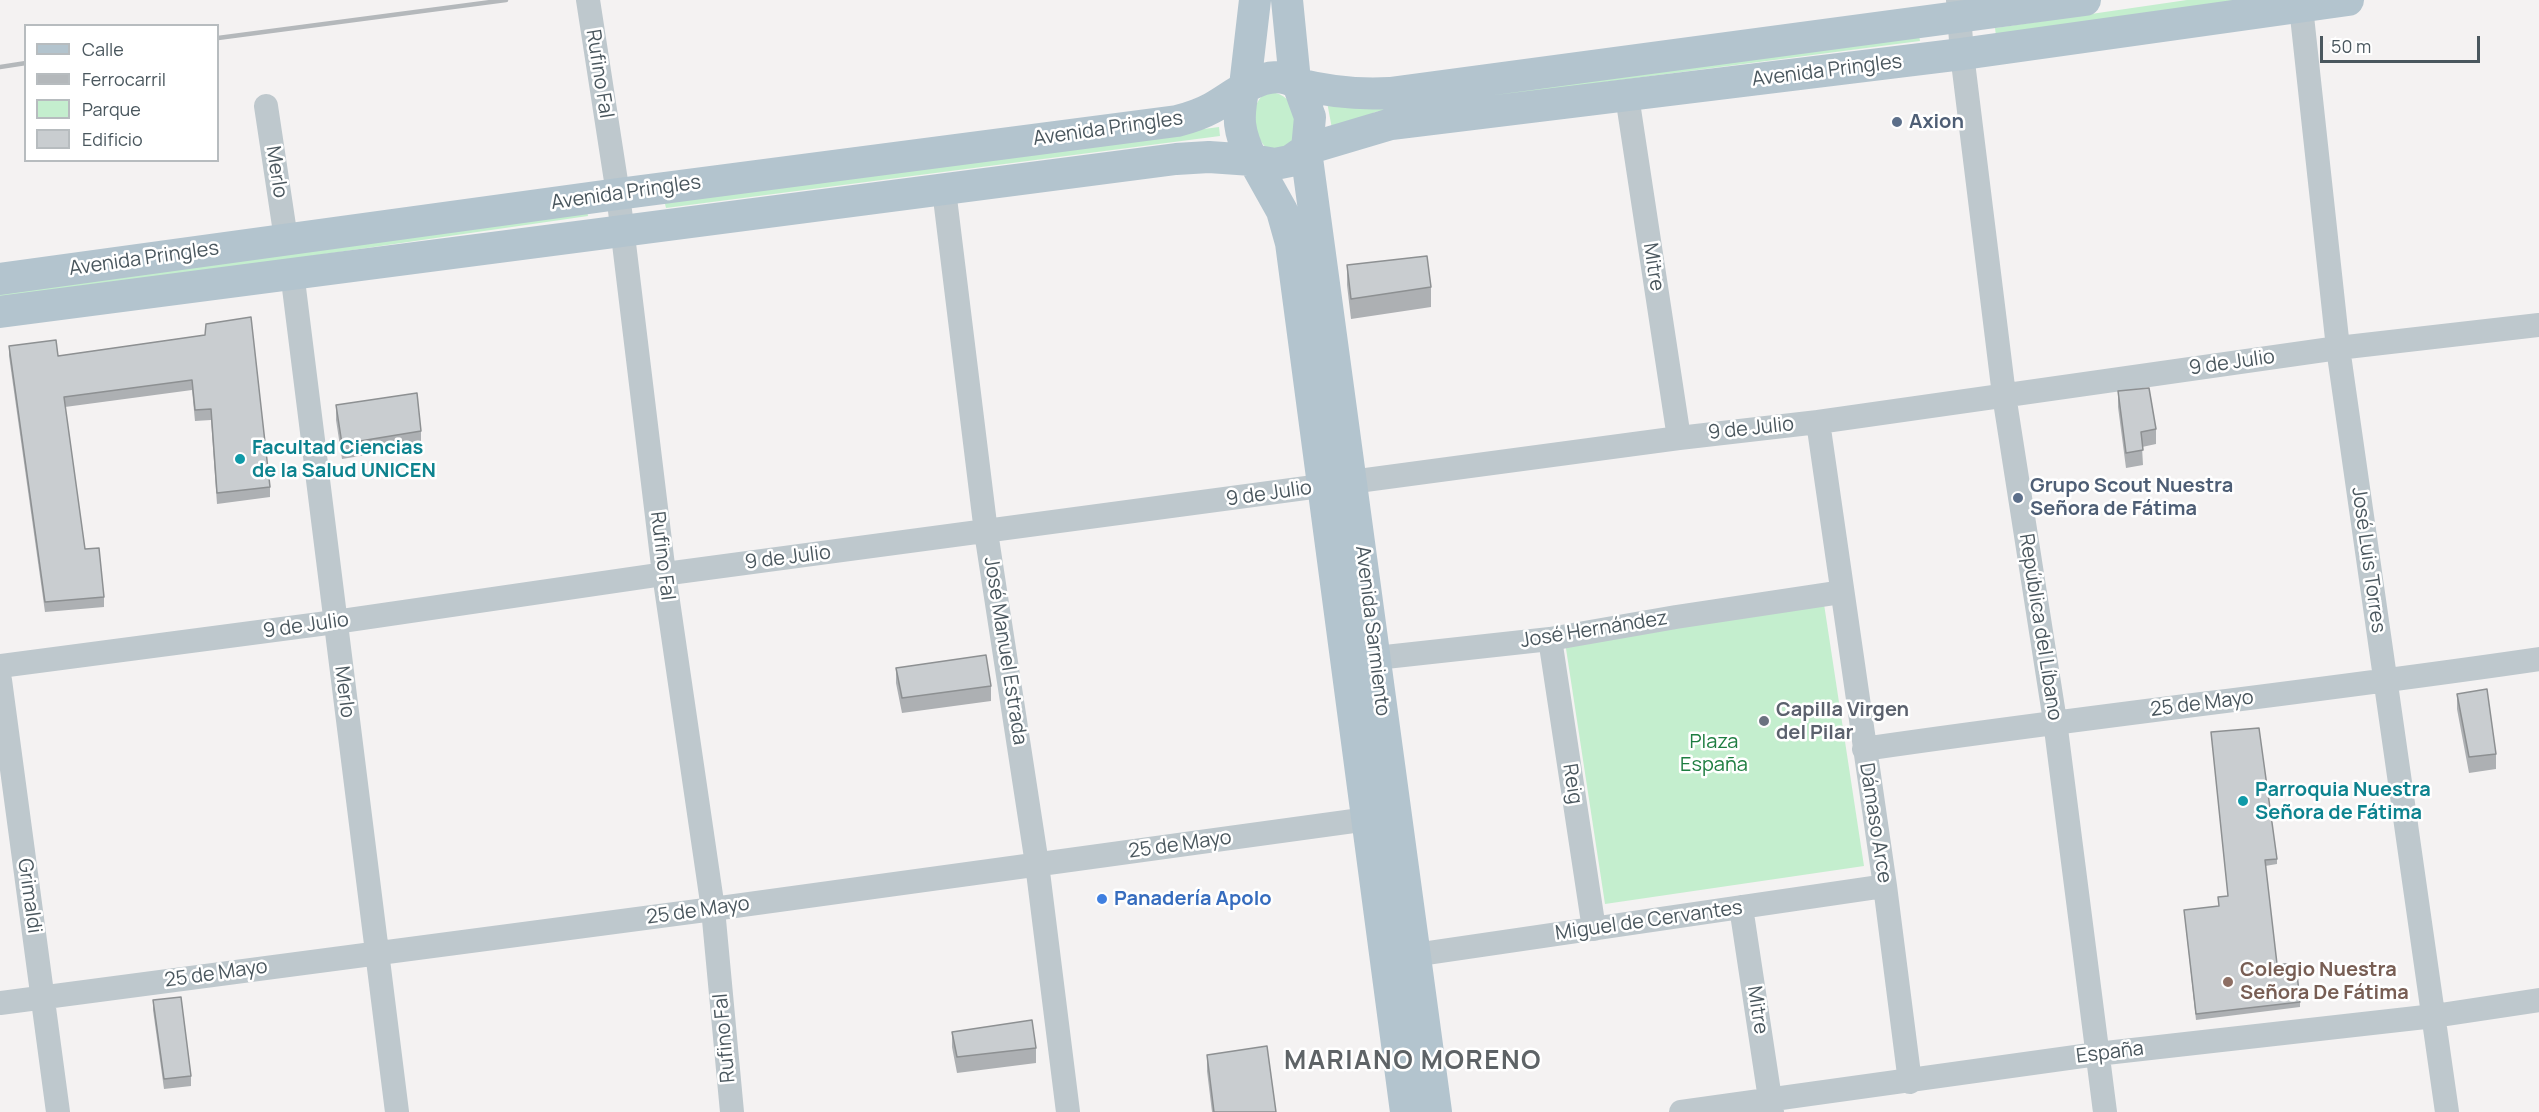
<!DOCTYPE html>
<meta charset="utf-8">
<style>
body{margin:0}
#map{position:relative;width:2539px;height:1112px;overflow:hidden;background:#f4f2f2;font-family:Manrope,sans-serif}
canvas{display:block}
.legend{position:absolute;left:24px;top:24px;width:195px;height:138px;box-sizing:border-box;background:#fff;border:2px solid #b7bcbf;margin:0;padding:8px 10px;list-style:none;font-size:18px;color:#4a575e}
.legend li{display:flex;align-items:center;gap:12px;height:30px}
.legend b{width:30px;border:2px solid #b7bcbf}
.scale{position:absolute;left:2320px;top:36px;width:160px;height:27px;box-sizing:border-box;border:3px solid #4a575e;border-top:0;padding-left:8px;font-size:18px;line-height:21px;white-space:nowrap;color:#4a575e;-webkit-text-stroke:4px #fff;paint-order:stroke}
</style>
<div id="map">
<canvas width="2539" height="1112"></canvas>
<ul class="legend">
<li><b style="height:8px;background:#b3c4ce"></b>Calle</li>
<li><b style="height:8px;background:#b4b8bb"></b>Ferrocarril</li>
<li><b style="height:16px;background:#c4eece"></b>Parque</li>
<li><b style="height:16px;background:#c9cdd0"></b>Edificio</li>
</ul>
<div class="scale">50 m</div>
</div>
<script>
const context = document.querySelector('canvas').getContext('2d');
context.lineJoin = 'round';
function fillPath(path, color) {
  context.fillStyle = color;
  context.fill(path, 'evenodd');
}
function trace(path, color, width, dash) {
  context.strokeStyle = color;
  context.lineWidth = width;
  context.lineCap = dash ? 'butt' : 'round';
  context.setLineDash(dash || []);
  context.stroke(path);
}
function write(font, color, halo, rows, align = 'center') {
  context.font = font + ' Manrope,sans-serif';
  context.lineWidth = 5;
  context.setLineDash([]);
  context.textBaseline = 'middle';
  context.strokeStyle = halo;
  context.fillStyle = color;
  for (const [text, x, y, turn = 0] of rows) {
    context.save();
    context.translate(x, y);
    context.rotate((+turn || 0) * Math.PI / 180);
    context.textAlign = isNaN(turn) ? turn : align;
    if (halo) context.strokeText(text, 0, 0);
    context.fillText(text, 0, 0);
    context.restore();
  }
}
fillPath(new Path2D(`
 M2187 0H2248L1996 36 1995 28Z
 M1919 35 1920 41 1375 112 1333 134 1327 102Z
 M1269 91C1302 98 1294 121 1292 147L1269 150C1251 136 1247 102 1269 91Z
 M1219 127 1220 136 666 208 664 200Z
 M587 208 588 216 0 301V293Z
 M1824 604 1864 866 1605 904 1565 642Z`), '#c4eece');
trace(new Path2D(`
 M588 0 618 194 664 574 713 909 732 1112
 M1958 0 1962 54 2004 395 2055 721 2105 1112
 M2301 7 2338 348 2447 1112
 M1627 96 1679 438
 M266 106 286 239
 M944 190 986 532 1037 864 1068 1112
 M292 272 397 1112
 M1818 422 1885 886 1910 1082
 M1550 639 1594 929
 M1358 660 1550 639 1676 617 1842 592
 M0 666 335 622 664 574 1679 438 1818 422 2338 348 2539 325
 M0 680 58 1112
 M1864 749C2089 716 2314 692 2539 659
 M1741 907 1772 1112
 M1414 955 1885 886
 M0 1003 713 909 1368 819 1383 815
 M1681 1112 2097 1054 2434 1016 2539 1000`), '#bec8cd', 24);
trace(new Path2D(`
 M1287 0 1295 81
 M1298 84C1330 92 1357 95 1390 93L2085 0
 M1245 86 1255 0
 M1244 87C1237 118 1238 131 1252 160
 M1306 151 1436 1112
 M1254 161 1282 211 1291 243 1406 1112
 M0 279 618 194 1177 121C1189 118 1201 114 1212 108 1236 95 1269 63 1298 84L1310 117 1307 149
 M0 312 1176 159 1209 157 1252 160 1275 164 1290 161 1307 149 1391 124 1962 54 2348 0`), '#b3c4ce', 32);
trace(new Path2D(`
 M218 38 506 0
 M0 67 26 63`), '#b4b8bb', 4.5);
fillPath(new Path2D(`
 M1347 265 1431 287V307L1351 319 1347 285Z
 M205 335 270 487V497L217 504 211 420 195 421 192 390 65 407 85 549 104 597V607L45 612 9 356V346L58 356Z
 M2118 391 2156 429V444L2142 447 2143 465 2126 468 2118 407Z
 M336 405 421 431V446L342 459 336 420Z
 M896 668 991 686V701L902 713 896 683Z
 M2457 694 2496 754V769L2469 773 2457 709Z
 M2211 732 2277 859V864L2265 866 2277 964 2300 1002V1007L2196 1020 2184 910 2219 906 2218 897 2228 896Z
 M153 1000 191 1076V1086L164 1089 153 1010Z
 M952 1032 1036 1048V1063L957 1073 952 1047Z
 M1207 1055 1276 1112H1212L1207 1071Z`), '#adb0b3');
const building = new Path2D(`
 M1427 256 1431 287 1351 299 1347 265Z
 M251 317 270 487 217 493 211 409 195 410 192 380 64 397 85 549 99 548 104 597 45 602 9 346 56 340 58 356 205 335 206 324Z
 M2149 388 2156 429 2141 432 2143 450 2126 453 2118 391Z
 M417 393 421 431 342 444 336 405Z
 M986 655 991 686 902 698 896 668Z
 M2487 689 2496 754 2469 757 2457 694Z
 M2259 728 2277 859 2265 860 2277 964H2296L2300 1002 2196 1014 2184 910 2219 906 2218 897 2228 896 2211 732Z
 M181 997 191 1076 164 1079 153 1000Z
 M1032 1020 1036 1048 957 1057 952 1032Z
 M1267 1046 1276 1112H1214L1207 1055Z`);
fillPath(building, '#c9cdd0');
trace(building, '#8d9092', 1.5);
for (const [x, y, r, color] of [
 [1897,122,6,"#5c6f8a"],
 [240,459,6,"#0f9aa8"],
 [2018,498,6,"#5c6f8a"],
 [1764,721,6,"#6b7280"],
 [2243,801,6,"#0f9aa8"],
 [1102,899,6,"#3f7fe0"],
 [2228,982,6,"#8d6e63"]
]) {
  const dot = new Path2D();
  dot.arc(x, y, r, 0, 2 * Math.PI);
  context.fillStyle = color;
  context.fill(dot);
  trace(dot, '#fff', 2);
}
write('20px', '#4a575e', '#fff', [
 ["Avenida Pringles",1827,71,-7],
 ["Rufino Fal",599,74,81],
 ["Avenida Pringles",1108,129,-8],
 ["Merlo",276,172,81],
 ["Avenida Pringles",626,193,-8],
 ["Avenida Pringles",144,259,-8],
 ["Mitre",1653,267,81],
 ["9 de Julio",2232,363,-8],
 ["9 de Julio",1751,429,-6],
 ["9 de Julio",1269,494,-8],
 ["Rufino Fal",662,556,83],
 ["9 de Julio",788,558,-7],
 ["José Luis Torres",2368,560,82],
 ["9 de Julio",306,626,-8],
 ["República del Líbano",2040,627,81],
 ["José Hernández",1594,630,-9],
 ["Avenida Sarmiento",1372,631,83],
 ["José Manuel Estrada",1005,651,81],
 ["Merlo",344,692,83],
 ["25 de Mayo",2202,704,-7],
 ["Reig",1572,784,81],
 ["Dámaso Arce",1875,823,81],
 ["25 de Mayo",1180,845,-8],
 ["Grimaldi",29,896,82],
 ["25 de Mayo",698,911,-8],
 ["Miguel de Cervantes",1649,921,-8],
 ["25 de Mayo",216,974,-8],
 ["Mitre",1757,1010,81],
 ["Rufino Fal",725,1038,-95],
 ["España",2110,1053,-7]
]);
write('bold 20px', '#4e5e75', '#fff', [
 ["Axion",1909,122],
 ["Grupo Scout Nuestra",2030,486],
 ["Señora de Fátima",2030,509]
], 'left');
write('bold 20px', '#0d838f', '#fff', [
 ["Facultad Ciencias",252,448],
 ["de la Salud UNICEN",252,471],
 ["Parroquia Nuestra",2255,790],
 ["Señora de Fátima",2255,813]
], 'left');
write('bold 20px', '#5b616d', '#fff', [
 ["Capilla Virgen",1776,710],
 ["del Pilar",1776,733]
], 'left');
write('20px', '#1d7d40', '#fff', [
 ["Plaza",1714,742],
 ["España",1714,765]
]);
write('bold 20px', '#366cbe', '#fff', [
 ["Panadería Apolo",1114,899]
], 'left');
write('bold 20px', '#785e54', '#fff', [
 ["Colegio Nuestra",2240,970],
 ["Señora De Fátima",2240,993]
], 'left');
context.letterSpacing = '1.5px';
write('bold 26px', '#5e6366', '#fff', [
 ["MARIANO MORENO",1413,1062]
]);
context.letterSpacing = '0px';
</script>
